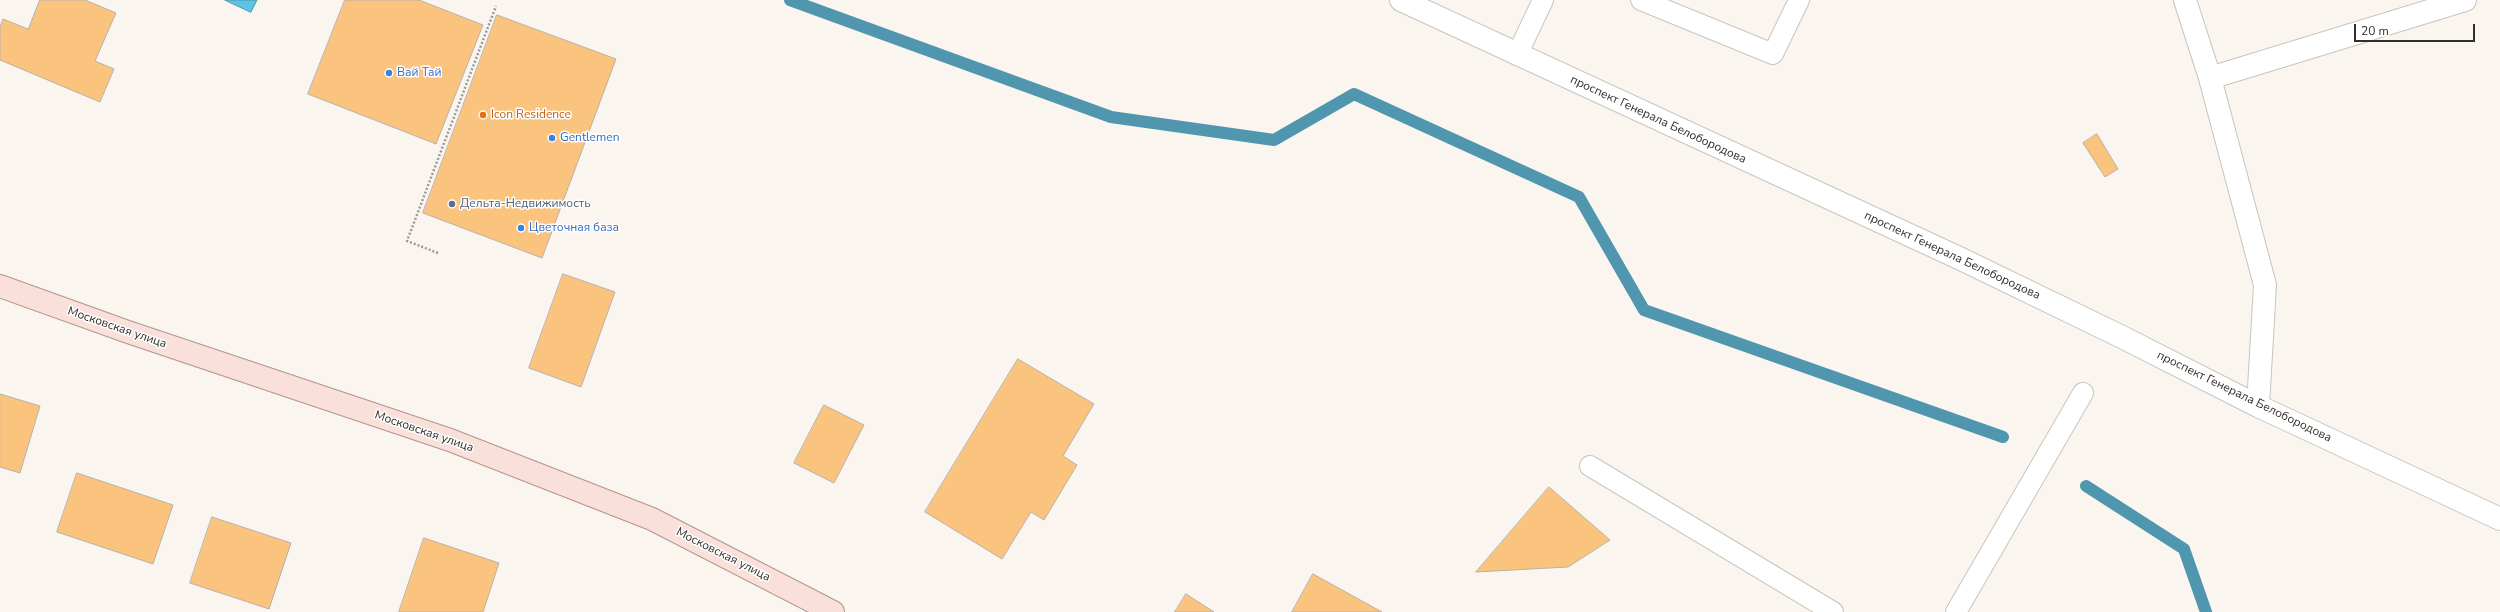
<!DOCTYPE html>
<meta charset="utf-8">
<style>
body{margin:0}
#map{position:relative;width:2500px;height:612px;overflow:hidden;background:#fbf5ef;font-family:"Nunito Sans",sans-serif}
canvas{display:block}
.scale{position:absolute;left:2354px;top:24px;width:121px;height:18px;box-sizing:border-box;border:2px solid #312f2c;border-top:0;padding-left:5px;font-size:12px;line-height:14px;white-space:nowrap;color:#312f2c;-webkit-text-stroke:3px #fff;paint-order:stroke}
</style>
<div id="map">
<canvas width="2500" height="612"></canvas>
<div class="scale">20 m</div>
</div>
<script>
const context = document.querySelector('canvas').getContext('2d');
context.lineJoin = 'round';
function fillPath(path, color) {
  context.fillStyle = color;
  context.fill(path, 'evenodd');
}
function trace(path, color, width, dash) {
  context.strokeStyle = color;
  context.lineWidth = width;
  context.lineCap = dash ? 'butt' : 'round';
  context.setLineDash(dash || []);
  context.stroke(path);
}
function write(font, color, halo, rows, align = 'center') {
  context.font = font + ' "Nunito Sans",sans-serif';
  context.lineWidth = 3;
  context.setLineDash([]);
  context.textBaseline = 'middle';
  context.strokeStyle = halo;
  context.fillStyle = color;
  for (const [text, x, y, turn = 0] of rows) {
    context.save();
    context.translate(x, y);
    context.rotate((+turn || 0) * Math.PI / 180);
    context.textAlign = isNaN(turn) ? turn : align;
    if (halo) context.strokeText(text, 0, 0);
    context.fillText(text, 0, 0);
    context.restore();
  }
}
const water = new Path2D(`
 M225 0H257L251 12Z`);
fillPath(water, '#5cc2e6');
trace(water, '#4f96ae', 1);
trace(new Path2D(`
 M790 0 1111 117 1274 140 1354 94 1579 197 1644 310 2003 437
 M2086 486 2184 549 2206 612`), '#4f96ae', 12);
const building = new Path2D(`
 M40 0H85L116 13 95 61 114 69 100 102 0 60V27L3 19 28 29Z
 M345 0H419L483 25 436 144 308 94Z
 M497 15 616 59 542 258 423 213Z
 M2097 134 2118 169 2105 177 2083 143Z
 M563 274 615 292 581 387 529 368Z
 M1018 359 1094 404 1063 456 1077 465 1044 520 1031 512 1002 559 925 512Z
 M0 394 40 406 20 473 0 467Z
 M824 405 864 425 834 483 794 463Z
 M77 473 173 505 153 564 57 532Z
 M1549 487 1610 540 1568 567 1476 572Z
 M212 517 291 543 269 609 190 583Z
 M424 538 499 563 483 612H399Z
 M1313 574 1382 612H1292Z
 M1186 594 1214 612H1175Z`);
fillPath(building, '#fac37e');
trace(building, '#b7b1ab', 1);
const service = new Path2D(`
 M1641 0 1773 54 1799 0
 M1517 55 1543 0
 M1590 466 1833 612
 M1956 612 2083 393`);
const minor = new Path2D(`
 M1401 0 1959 258 2120 336 2258 406 2500 519
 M2185 0 2210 78 2265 285 2258 406
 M2210 78 2465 0`);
const primary = new Path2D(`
 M0 286 128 332 450 440 652 519 833 612`);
trace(service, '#c9c4bd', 22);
trace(minor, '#c9c4bd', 24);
trace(primary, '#b2948e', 24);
trace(new Path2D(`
 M438 253 407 241 496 6`), '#9d9995', 2.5, [2, 2]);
trace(service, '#fff', 20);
trace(minor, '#fff', 22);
trace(primary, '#fae0da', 22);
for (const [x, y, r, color] of [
 [389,73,4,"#3f7fe0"],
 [483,115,4,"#e8710a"],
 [552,138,4,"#3f7fe0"],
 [452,204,4,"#5c6f8a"],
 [521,228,4,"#3f7fe0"]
]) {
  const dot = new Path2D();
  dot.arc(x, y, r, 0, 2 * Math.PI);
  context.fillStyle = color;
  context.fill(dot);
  trace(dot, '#fff', 1.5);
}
write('12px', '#366cbe', '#fff', [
 ["Вай Тай",397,73],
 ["Gentlemen",560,138],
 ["Цветочная база",529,228]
], 'left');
write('12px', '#c56008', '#fff', [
 ["Icon Residence",491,115]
], 'left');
write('12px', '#312f2c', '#fff', [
 ["проспект Генерала Белобородова",1658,120,25],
 ["проспект Генерала Белобородова",1952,256,25],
 ["Московская улица",117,328,19],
 ["проспект Генерала Белобородова",2244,397,26],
 ["Московская улица",424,432,19],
 ["Московская улица",723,555,27]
]);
write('12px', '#4e5e75', '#fff', [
 ["Дельта-Недвижимость",460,204]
], 'left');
</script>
